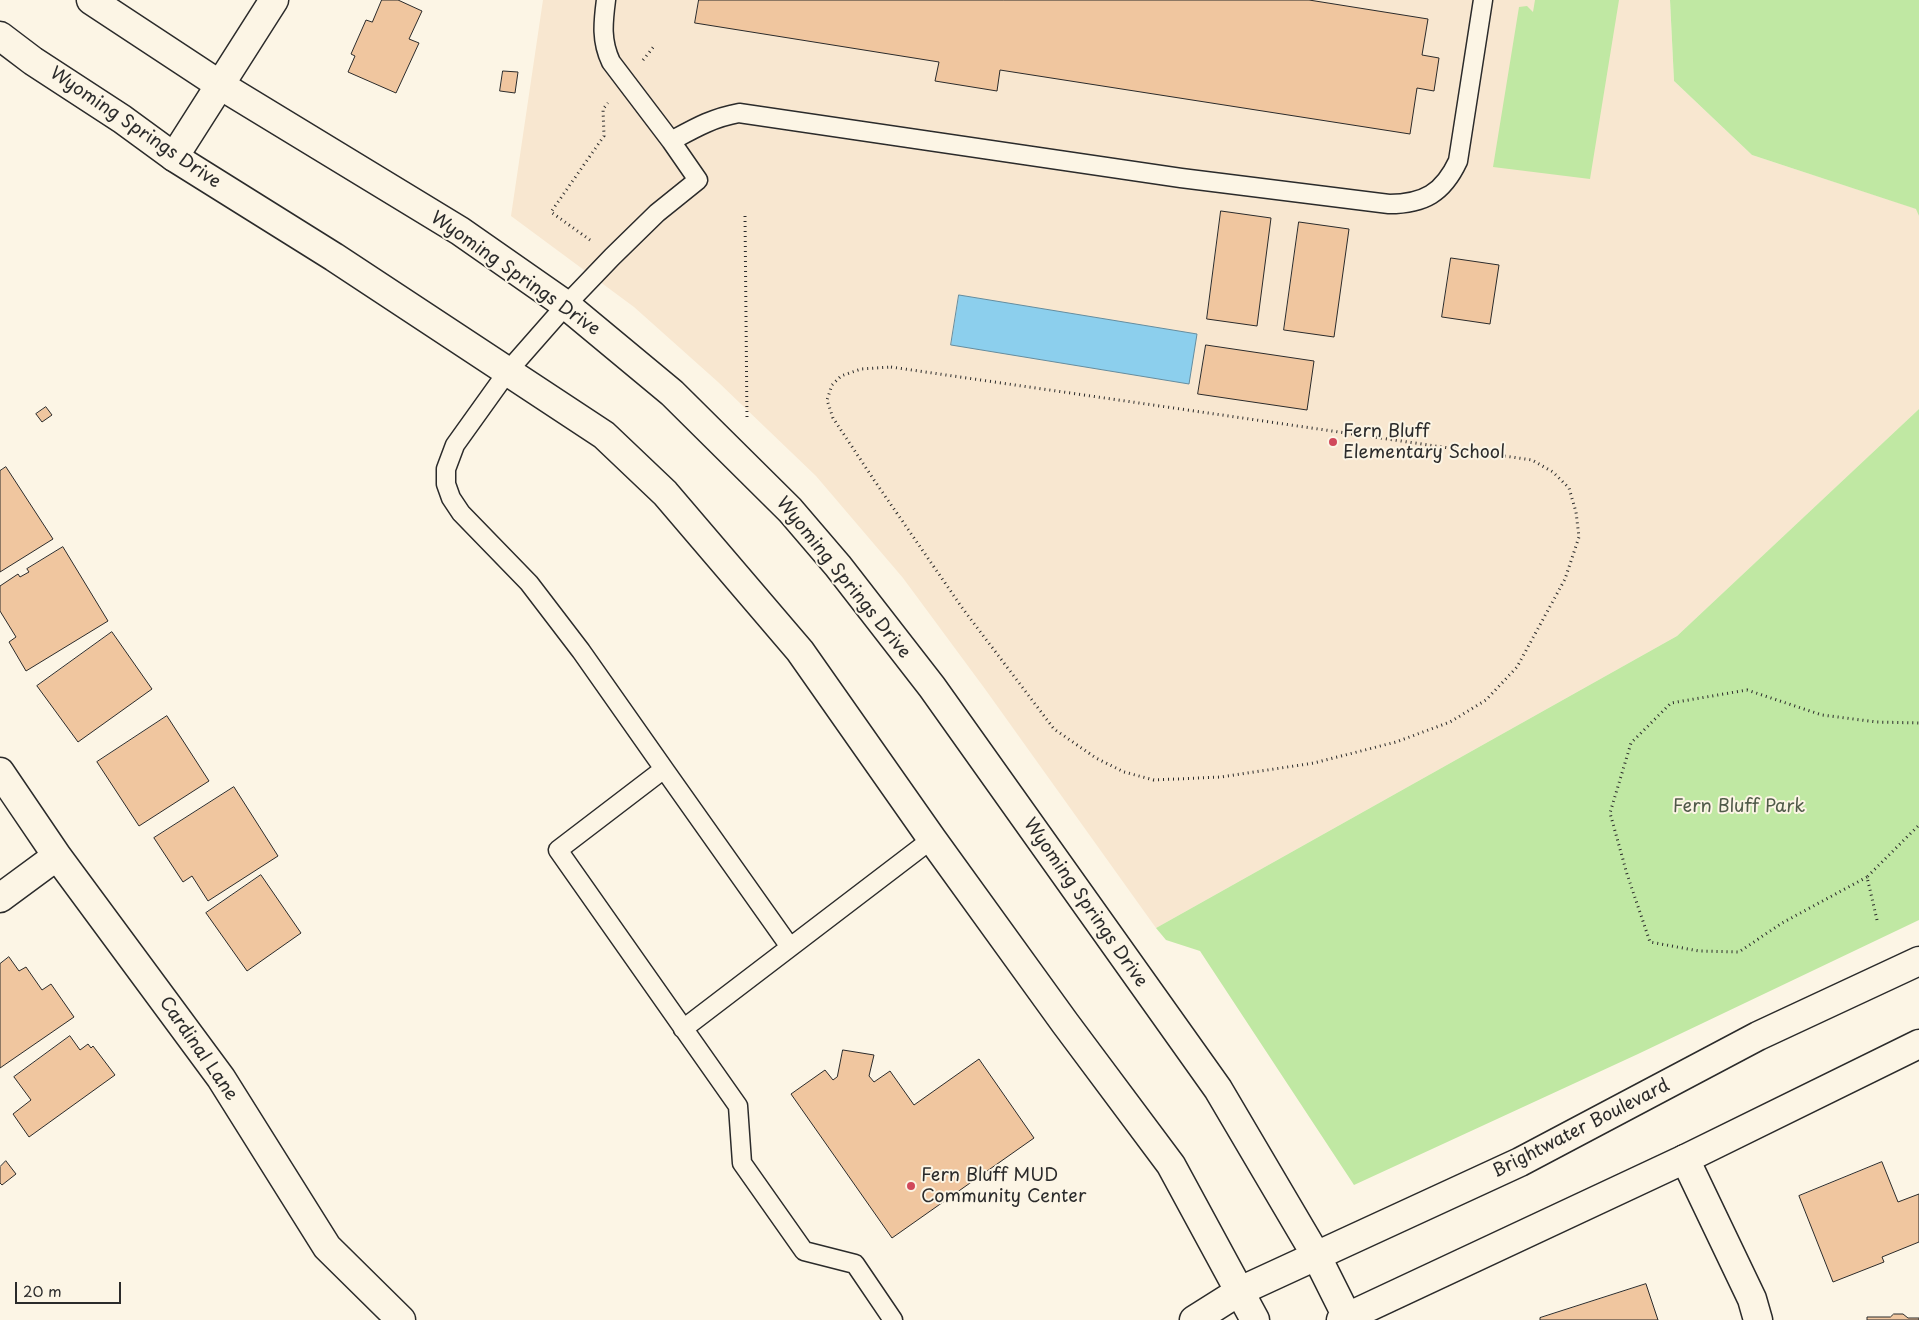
<!DOCTYPE html>
<style>
body{margin:0}
#map{position:relative;width:1919px;height:1320px;overflow:hidden;background:#fcf5e5;font-family:"Playpen Sans",sans-serif}
canvas{display:block}
.scale{position:absolute;left:15px;top:1282px;width:106px;height:22px;box-sizing:border-box;border:2px solid #2b2b2b;border-top:0;padding-left:6px;font-size:15px;line-height:18px;white-space:nowrap;color:#2b2b2b;-webkit-text-stroke:4px #fcf5e5;paint-order:stroke}
</style>
<div id="map">
<canvas width="1919" height="1320"></canvas>
<div class="scale">20 m</div>
</div>
<script>
const context = document.querySelector('canvas').getContext('2d');
context.lineJoin = 'round';
function fillPath(path, color) {
  context.fillStyle = color;
  context.fill(path, 'evenodd');
}
function trace(path, color, width, dash) {
  context.strokeStyle = color;
  context.lineWidth = width;
  context.lineCap = dash ? 'butt' : 'round';
  context.setLineDash(dash || []);
  context.stroke(path);
}
function write(font, color, halo, rows, align = 'center') {
  context.font = font + ' "Playpen Sans",sans-serif';
  context.lineWidth = 4;
  context.setLineDash([]);
  context.textBaseline = 'middle';
  context.strokeStyle = halo;
  context.fillStyle = color;
  for (const [text, x, y, turn = 0] of rows) {
    context.save();
    context.translate(x, y);
    context.rotate((+turn || 0) * Math.PI / 180);
    context.textAlign = isNaN(turn) ? turn : align;
    if (halo) context.strokeText(text, 0, 0);
    context.fillText(text, 0, 0);
    context.restore();
  }
}
fillPath(new Path2D(`
 M543 0H1670L1674 81 1752 155 1917 209 1919 216V409L1677 636 1156 928 985 689 903 578 816 476 718 382 634 307 511 216Z`), '#f8e7d0');
fillPath(new Path2D(`
 M1535 0H1619L1590 179 1493 167 1519 7 1527 6 1533 12Z
 M1670 0H1919V216L1916 209 1752 155 1674 81Z
 M1919 409V920L1638 1054 1354 1185 1200 951 1166 940 1156 928 1677 636Z`), '#c0e8a3');
const water = new Path2D(`
 M959 295 1197 334 1189 384 951 345Z`);
fillPath(water, '#8ccfed');
trace(water, '#658d9f', 1);
const building = new Path2D(`
 M382 0H398L422 11 409 39 419 43 396 93 348 72 355 56 351 54 366 20 372 22Z
 M699 0H1309L1428 19 1422 55 1439 58 1434 91 1417 88 1410 134 1000 70 997 91 935 81 939 62 695 23Z
 M503 71 518 72 515 93 500 91Z
 M1221 211 1271 218 1257 326 1207 319Z
 M1299 222 1349 229 1334 337 1284 330Z
 M1451 258 1499 265 1490 324 1442 317Z
 M1206 345 1314 361 1307 410 1198 394Z
 M46 407 52 415 42 422 36 414Z
 M6 467 53 539 0 572V471Z
 M63 547 108 621 26 671 9 642 16 637 0 611V586L18 574 20 577 29 572 27 569Z
 M112 632 152 689 78 742 37 686Z
 M167 716 209 781 139 826 97 762Z
 M234 787 278 856 208 901 192 876 183 882 154 838Z
 M261 875 301 933 247 971 206 913Z
 M9 957 19 971 26 967 42 990 51 984 74 1017 0 1068V964Z
 M70 1036 80 1050 88 1044 91 1048 93 1046 115 1075 29 1137 13 1114 31 1100 14 1077Z
 M843 1050 874 1055 869 1076 874 1082 890 1071 914 1105 979 1059 1034 1138 892 1238 791 1094 825 1070 833 1080 837 1077Z
 M6 1161 16 1174 2 1185 0 1183V1167Z
 M1882 1162 1898 1202 1919 1194V1242L1882 1257 1884 1262 1833 1282 1799 1196Z
 M1646 1284 1658 1320H1540V1318Z
 M1894 1314H1903L1908 1318H1919V1320H1867V1317H1890Z`);
fillPath(building, '#f0c69f');
trace(building, '#2b2b2b', 1);
const lane = new Path2D(`
 M606 0C603 23 601 41 611 62L671 141 698 180 657 213 612 257 566 305 508 371 455 445 446 469V484L451 498 461 513 529 583 581 651 664 769 558 850 738 1106 742 1163 804 1251 855 1264 893 1320
 M671 141C695 128 712 118 739 113L1181 178 1389 204C1424 204 1443 193 1458 161L1483 0
 M664 769 790 947
 M683 1029 932 839`);
const street = new Path2D(`
 M174 157 274 0
 M0 772 57 856 221 1078 327 1247 401 1320
 M0 898 57 856
 M1685 1159 1752 1299 1758 1320`);
const secondary = new Path2D(`
 M91 0 220 85 460 231 566 305 672 393 790 510 838 566 932 687 1218 1089 1317 1257 1347 1317
 M0 36 33 61 122 119 174 157 334 257 604 435 665 493 800 651 932 839 1065 1023 1171 1165 1255 1320
 M1194 1320 1240 1291 1520 1162 1758 1036 1919 961
 M1341 1320 1685 1159 1919 1044`);
trace(lane, '#2b2b2b', 21);
trace(street, '#2b2b2b', 31);
trace(secondary, '#2b2b2b', 31);
trace(new Path2D(`
 M643 60 655 45
 M745 216 747 420
 M590 240 551 212 604 136 603 109 608 103
 M891 367 1532 460 1553 472 1569 488 1576 512 1579 537 1565 579 1517 667 1486 700 1450 722 1396 742 1314 763 1221 777 1154 780 1124 772 1096 758 1054 729 963 609 874 480 833 418 827 400 832 385 841 376 861 369Z
 M1867 877 1782 923 1739 952 1699 951 1650 942 1627 874 1610 813 1631 743 1671 703 1747 690 1822 715 1877 722 1919 723
 M1877 920 1867 877 1919 825`), '#2b2b2b', 3, [1, 4]);
trace(lane, '#fcf5e5', 18);
trace(street, '#fcf5e5', 28);
trace(secondary, '#fcf5e5', 28);
for (const [x, y, r, color] of [
 [1333,442,5,"#d1495b"],
 [911,1186,5,"#d1495b"]
]) {
  const dot = new Path2D();
  dot.arc(x, y, r, 0, 2 * Math.PI);
  context.fillStyle = color;
  context.fill(dot);
  trace(dot, '#fcf5e5', 2);
}
write('18px', '#2b2b2b', '#fcf5e5', [
 ["Wyoming Springs Drive",135,128,34],
 ["Wyoming Springs Drive",515,274,35],
 ["Wyoming Springs Drive",843,578,51],
 ["Wyoming Springs Drive",1085,903,55],
 ["Cardinal Lane",198,1049,55],
 ["Brightwater Boulevard",1581,1129,-27]
]);
write('18px', '#2b2b2b', '#fcf5e5', [
 ["Fern Bluff",1343,432],
 ["Elementary School",1343,453],
 ["Fern Bluff MUD",921,1176],
 ["Community Center",921,1197]
], 'left');
write('18px', '#505a49', '#fcf5e5', [
 ["Fern Bluff Park",1739,807]
]);
</script>
